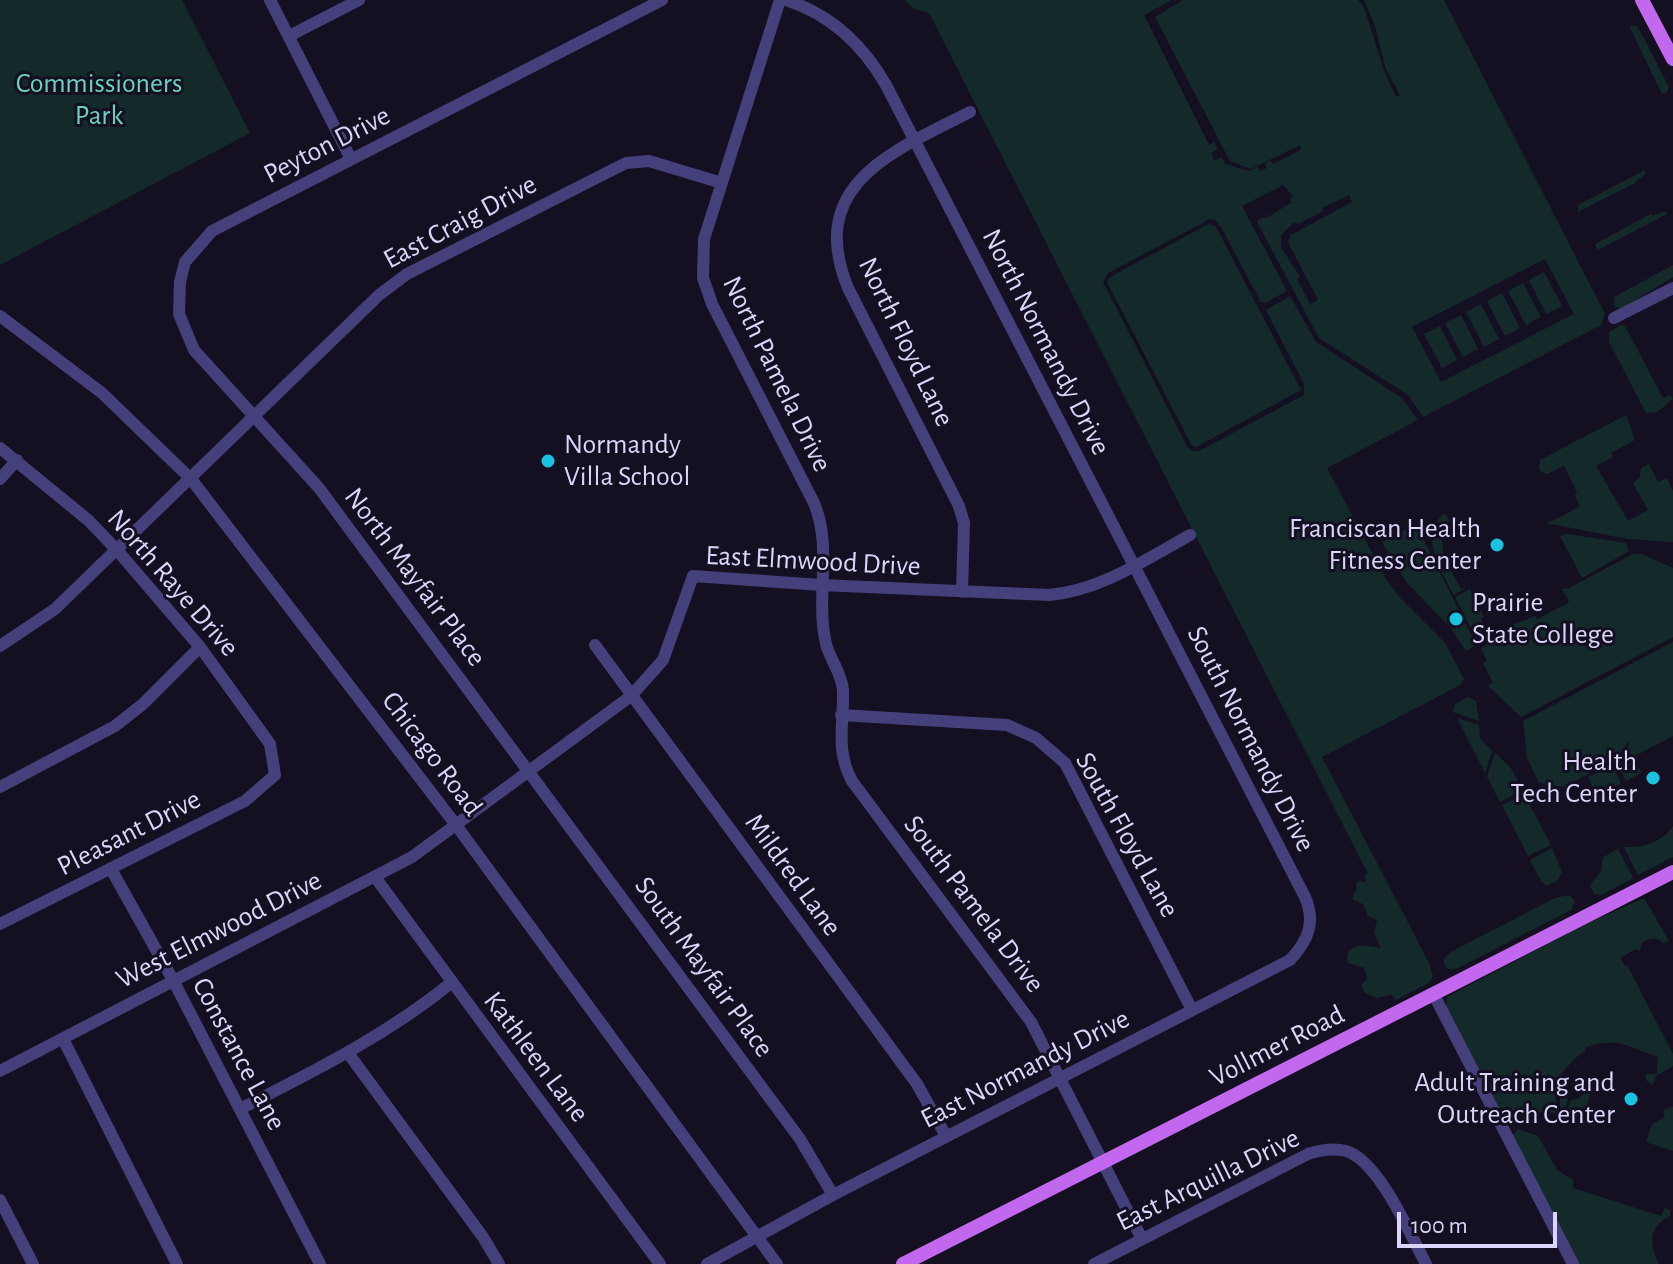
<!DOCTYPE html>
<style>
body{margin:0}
#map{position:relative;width:1673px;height:1264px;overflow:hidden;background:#141021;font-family:"Alegreya Sans",sans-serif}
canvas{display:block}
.scale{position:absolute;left:1397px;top:1212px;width:160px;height:36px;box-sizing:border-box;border:4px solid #dbd5fa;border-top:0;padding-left:10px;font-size:24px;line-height:28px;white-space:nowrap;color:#dbd5fa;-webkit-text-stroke:6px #141021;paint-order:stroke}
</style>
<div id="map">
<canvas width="1673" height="1264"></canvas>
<div class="scale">100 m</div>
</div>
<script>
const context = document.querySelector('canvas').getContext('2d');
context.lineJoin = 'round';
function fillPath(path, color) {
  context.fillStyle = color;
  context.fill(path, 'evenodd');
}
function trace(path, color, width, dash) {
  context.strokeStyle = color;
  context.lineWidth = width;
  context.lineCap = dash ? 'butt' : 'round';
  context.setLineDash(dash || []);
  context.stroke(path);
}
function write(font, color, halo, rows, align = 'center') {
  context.font = font + ' "Alegreya Sans",sans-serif';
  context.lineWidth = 6;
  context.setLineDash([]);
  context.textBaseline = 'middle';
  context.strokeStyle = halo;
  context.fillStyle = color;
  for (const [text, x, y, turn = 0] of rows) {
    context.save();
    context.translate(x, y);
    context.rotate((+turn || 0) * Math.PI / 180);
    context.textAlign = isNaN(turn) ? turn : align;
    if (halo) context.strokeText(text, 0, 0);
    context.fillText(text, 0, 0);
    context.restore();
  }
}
fillPath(new Path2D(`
 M0 0H182L250 133 0 265Z
 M905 0H1172L1144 15 1209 145 1214 142 1218 149 1211 153 1214 160 1222 157 1225 164 1249 171 1257 167 1260 171 1267 168 1265 163 1270 160 1273 164 1301 150 1300 145 1251 169 1230 161 1155 17 1183 0H1358L1364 7 1383 68 1396 97 1400 95 1386 69 1374 23 1364 0H1444L1605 314 1601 325 1423 417 1408 395 1319 338 1257 222 1259 219 1268 217 1292 202 1290 199 1293 196 1283 185 1242 206 1287 291 1265 303 1261 302 1221 227 1215 220 1210 219 1108 273 1103 282 1188 448 1193 451H1199L1304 395V384L1266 310 1290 296 1316 342 1402 398 1418 420 1327 468 1386 579 1400 598 1445 643 1464 679 1460 685 1443 694 1322 757 1429 963 1433 976 1429 983 1396 1000 1392 995 1376 998 1365 993 1361 985 1367 979 1364 968 1348 963C1343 941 1367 945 1381 948L1374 933 1377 920 1368 916 1363 904 1352 899 1357 888 1356 884 1359 881 1366 882 1365 875 1368 874 929 13 912 8ZM1349 195 1352 202 1291 235 1288 242 1318 300 1310 304 1297 279 1300 277 1281 247V235L1294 222 1299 224 1323 211 1322 208ZM1545 259 1574 314 1441 382 1412 327Z
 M1629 26H1636L1640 31 1669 87 1667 92 1662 94Z
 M1645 170V175L1635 181V183L1578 212V205Z
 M1664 211 1667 214 1598 250 1595 244 1651 214 1653 216Z
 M1209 224 1216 227 1301 390 1196 447 1192 446 1107 282 1110 277Z
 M1673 265V277L1622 308 1615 307 1614 297Z
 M1544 272 1562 306 1546 314 1529 280Z
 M1523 283 1541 317 1526 325 1508 291Z
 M1502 293 1520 328 1505 336 1487 301Z
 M1481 304 1499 339 1484 347 1466 312Z
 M1461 315 1478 349 1463 357 1445 323Z
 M1621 325 1625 326 1663 398 1670 395 1673 399 1657 412 1646 413 1609 342V332Z
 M1440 326 1457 360 1442 368 1424 334Z
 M1626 415 1635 440 1611 453 1613 457 1596 466 1628 521 1648 510 1633 483 1640 477 1641 468 1649 464 1658 482 1667 478 1673 491V542L1628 539 1546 523 1561 517 1580 506 1575 496 1577 492 1564 466 1547 474 1539 470 1540 460Z
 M1445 513 1449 520C1433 545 1449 566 1461 589L1467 587 1454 595C1442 572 1417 534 1445 513Z
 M1416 524 1476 645 1466 651 1451 628 1406 582 1382 542Z
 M1567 534 1626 543 1629 551 1582 578 1560 536Z
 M1633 554H1641L1673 568V637L1521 717 1488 686 1493 683 1483 663 1487 661 1481 648 1496 640 1493 633 1535 616 1537 619 1568 603 1569 600 1562 589 1569 588Z
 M1470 589 1484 617 1481 619 1486 629 1474 634 1455 597Z
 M1673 642V736L1633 757 1641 773 1626 781 1616 762 1629 744 1628 742 1615 760 1563 787 1539 783 1527 758 1523 721Z
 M1468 697 1476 701 1479 721 1453 712 1455 704Z
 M1457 718 1479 725 1480 738 1492 751 1485 773Z
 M1495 753 1510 767 1523 790 1500 802 1487 777Z
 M1612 765 1621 783 1597 796 1588 777Z
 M1524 794 1551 845 1528 856 1502 805Z
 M1673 826V857L1638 875 1624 847C1644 848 1661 843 1673 826Z
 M1552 848 1562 872 1557 881 1546 886 1541 881 1530 860Z
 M1618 849 1633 878 1601 895 1594 894 1590 885 1601 871 1603 857Z
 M1569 895 1575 901 1571 910 1456 969H1449L1445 966 1444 959 1449 953 1555 898Z
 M1644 898 1669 941 1663 943C1657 936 1649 938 1642 943L1640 951 1636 949 1620 958 1625 966 1627 965 1673 1054V1066L1657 1075 1652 1085 1646 1080V1074H1657L1658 1057C1628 1047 1620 1037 1585 1047L1586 1050C1573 1058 1565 1071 1554 1080L1557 1109 1560 1111V1088L1568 1099 1563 1116 1551 1112 1546 1124 1547 1114 1539 1112 1535 1121 1498 1107 1446 1005 1447 997 1586 924Z
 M1585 1093 1590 1094 1585 1113 1597 1118 1595 1126 1565 1117 1571 1100 1578 1099Z
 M1670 1107H1673V1151L1646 1142 1652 1124 1665 1117 1663 1111Z
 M1518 1129 1538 1136 1557 1170 1573 1180V1188L1661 1216 1665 1208 1670 1210V1216C1648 1227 1649 1244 1659 1264H1579L1512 1136Z`), '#142a2a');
trace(new Path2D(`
 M270 0 351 159
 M662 0 212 231 185 262 180 282 179 314 194 350 319 488 800 1139 833 1195
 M780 0 704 239 703 278 712 304 814 503C833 548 815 597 826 644 830 659 842 674 843 690 844 723 835 750 852 781L1031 1022 1142 1239
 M289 36 359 0
 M0 316 102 393 191 479 456 825 777 1264
 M1614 318 1673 288
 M0 448 88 520 117 550 200 647 270 744 275 775 245 801 0 924
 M0 479 17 460
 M962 592 964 523 959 506 848 288C805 184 894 151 970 112
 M595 645 917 1084 946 1136
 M0 646 55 609 379 295 407 274 626 163 649 161 722 183
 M841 715 1007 725 1036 738 1065 763 1192 1010
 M0 787 115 726 143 704 200 647
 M111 869 173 980 320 1264
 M375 877 660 1264
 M1434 995 1573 1264
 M63 1039 177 1264
 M348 1053 483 1237 499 1264
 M0 1071 412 857 631 696 663 660 693 576 821 585 1049 595C1101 590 1145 560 1190 535
 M240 1109C314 1071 387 1035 451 983
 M0 1200 33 1264
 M707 1264 833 1195 1290 960C1308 941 1316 922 1305 897L886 85C863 45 830 14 786 0
 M1094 1264 1308 1154C1320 1150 1334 1148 1346 1151 1379 1161 1410 1234 1426 1264`), '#45407b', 12);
trace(new Path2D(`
 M1642 0 1673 59
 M903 1264 1673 872`), '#c268ee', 14);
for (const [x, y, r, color] of [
 [548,461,8,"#1ac4e1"],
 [1497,545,8,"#1ac4e1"],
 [1456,619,8,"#1ac4e1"],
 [1653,778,8,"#1ac4e1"],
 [1631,1099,8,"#1ac4e1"]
]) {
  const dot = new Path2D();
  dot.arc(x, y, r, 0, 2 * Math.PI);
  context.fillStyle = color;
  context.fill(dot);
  trace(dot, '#141021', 3);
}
write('28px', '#69d2bd', '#141021', [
 ["Commissioners",99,84],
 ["Park",99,116]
]);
write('28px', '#dbd5fa', '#141021', [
 ["Peyton Drive",327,145,-27],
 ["East Craig Drive",460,222,-28],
 ["North Floyd Lane",906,342,64],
 ["North Normandy Drive",1046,342,63],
 ["North Pamela Drive",777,374,64],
 ["East Elmwood Drive",813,561,3],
 ["North Mayfair Place",415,577,53],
 ["North Raye Drive",173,583,49],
 ["South Normandy Drive",1251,739,63],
 ["Chicago Road",432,754,53],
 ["Pleasant Drive",129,833,-27],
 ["South Floyd Lane",1127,835,61],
 ["Mildred Lane",793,875,54],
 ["South Pamela Drive",974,904,53],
 ["West Elmwood Drive",219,930,-27],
 ["South Mayfair Place",704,967,54],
 ["Vollmer Road",1277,1046,-27],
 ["Constance Lane",239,1054,62],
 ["Kathleen Lane",536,1057,53],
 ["East Normandy Drive",1025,1069,-27],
 ["East Arquilla Drive",1208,1180,-26]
]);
write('28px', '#dbd5fa', '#141021', [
 ["Normandy",564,445,"left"],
 ["Villa School",564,477,"left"],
 ["Franciscan Health",1481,529],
 ["Fitness Center",1481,561],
 ["Prairie",1472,603,"left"],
 ["State College",1472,635,"left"],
 ["Health",1637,762],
 ["Tech Center",1637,794],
 ["Adult Training and",1615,1083],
 ["Outreach Center",1615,1115]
], 'right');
</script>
